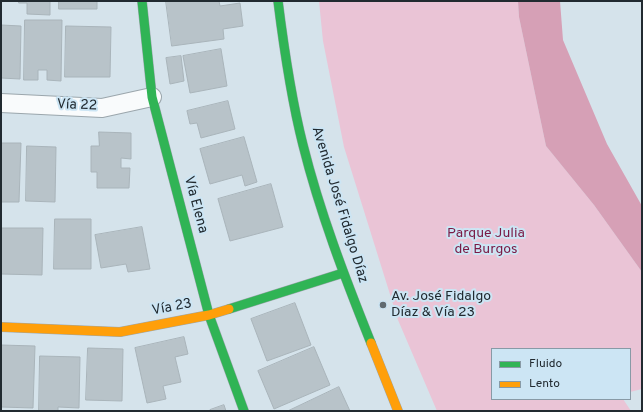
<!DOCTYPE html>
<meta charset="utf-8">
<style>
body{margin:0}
#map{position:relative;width:643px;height:412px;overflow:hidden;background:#d5e3eb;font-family:Overpass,sans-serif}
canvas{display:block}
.frame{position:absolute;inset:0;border:2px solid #212a30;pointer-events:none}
.legend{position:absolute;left:491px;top:348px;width:140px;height:52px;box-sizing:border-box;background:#cce5f4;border:1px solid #889aa6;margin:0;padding:5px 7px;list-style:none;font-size:12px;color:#212a30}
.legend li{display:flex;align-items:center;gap:8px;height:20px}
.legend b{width:20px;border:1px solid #889aa6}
</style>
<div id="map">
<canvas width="643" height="412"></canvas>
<div class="frame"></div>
<ul class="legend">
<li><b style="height:5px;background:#30b455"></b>Fluido</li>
<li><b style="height:5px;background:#ff9f0a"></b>Lento</li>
</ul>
</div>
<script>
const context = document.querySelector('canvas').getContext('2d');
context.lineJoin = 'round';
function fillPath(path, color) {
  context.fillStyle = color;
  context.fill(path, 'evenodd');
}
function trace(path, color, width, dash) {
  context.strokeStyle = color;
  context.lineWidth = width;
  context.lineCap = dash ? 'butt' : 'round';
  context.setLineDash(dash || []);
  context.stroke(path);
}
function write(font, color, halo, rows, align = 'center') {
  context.font = font + ' Overpass,sans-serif';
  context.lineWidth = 4;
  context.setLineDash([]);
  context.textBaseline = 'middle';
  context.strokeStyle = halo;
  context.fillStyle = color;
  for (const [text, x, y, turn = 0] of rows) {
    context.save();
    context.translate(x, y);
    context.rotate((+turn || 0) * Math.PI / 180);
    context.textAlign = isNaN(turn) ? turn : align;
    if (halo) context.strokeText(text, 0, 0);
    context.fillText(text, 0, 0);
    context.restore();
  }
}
fillPath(new Path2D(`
 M319 1H518L519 17 546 146 594 205 642 272V389L630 392V349H492V399H623L631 411H437L398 320 344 147 323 41Z`), '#eac4d6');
fillPath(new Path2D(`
 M518 1H560L563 40 607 144 642 206V272L594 205 546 146 519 17Z`), '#d6a0b6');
const building = new Path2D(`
 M19 1H50V15L27 14V3H19Z
 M59 1H97V9H59Z
 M166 1H219L220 6 240 3 243 26 223 29 224 39 172 46Z
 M25 20H62L61 81 47 80V70H38V80H24Z
 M1 25 21 26 20 79 1 78Z
 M66 26 111 27 110 77H65Z
 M221 49 227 86 190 93 183 56Z
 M181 56 184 81 170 84 166 58Z
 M228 101 235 129 201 138 197 123 190 124 187 111Z
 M99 132 131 133V159L121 158V168H130L129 188H97V172H91V146H99Z
 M244 137 257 182 245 186 242 175 210 184 200 149Z
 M1 143H21L19 202H1Z
 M27 146 56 147 55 202 26 201Z
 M271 184 283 227 230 241 218 199Z
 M55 219H91V269H54Z
 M142 227 150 269 128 272 126 264 101 268 95 235Z
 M1 228H43L42 275 1 274Z
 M295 303 311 345 267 361 251 319Z
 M184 337 188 354 175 357 181 382 163 386 166 399 147 403 135 348Z
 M1 345 35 346 33 408 1 407Z
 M314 347 330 385 274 409 258 371Z
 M88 348 123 349 122 401 86 400Z
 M40 356 80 357 79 408 58 407V411H39Z
 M339 387 350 411H288Z
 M224 405 226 411H210V410Z`);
fillPath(building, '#b8c3c9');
trace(building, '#a9b4ba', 1);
const street = new Path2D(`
 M1 103 102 108 152 97`);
const fast = new Path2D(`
 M142 1 152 97 209 315 244 411
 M278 1C284 49 291 98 303 145 320 213 345 278 371 343
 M229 309 343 273`);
const slow = new Path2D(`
 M1 327 120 332 209 315 229 309
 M371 343 398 411`);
trace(street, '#9ba6ac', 20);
trace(fast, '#9ba6ac', 10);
trace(slow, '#9ba6ac', 10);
trace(street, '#f9fbfc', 18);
trace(fast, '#30b455', 9);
trace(slow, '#ff9f0a', 9);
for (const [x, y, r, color] of [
 [383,305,4,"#606b71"]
]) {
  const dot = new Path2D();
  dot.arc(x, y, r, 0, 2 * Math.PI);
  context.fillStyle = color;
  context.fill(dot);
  trace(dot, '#cce5f4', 1.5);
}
write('14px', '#212a30', '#cce5f4', [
 ["Vía 22",77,106,2],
 ["Vía Elena",195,205,75],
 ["Avenida José Fidalgo Díaz",339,205,73],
 ["Vía 23",172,308,-11]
]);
write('14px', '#7a1a45', '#cce5f4', [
 ["Parque Julia",486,234],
 ["de Burgos",486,250]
]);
write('14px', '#212a30', '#cce5f4', [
 ["Av. José Fidalgo",391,297],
 ["Díaz & Vía 23",391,313]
], 'left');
</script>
